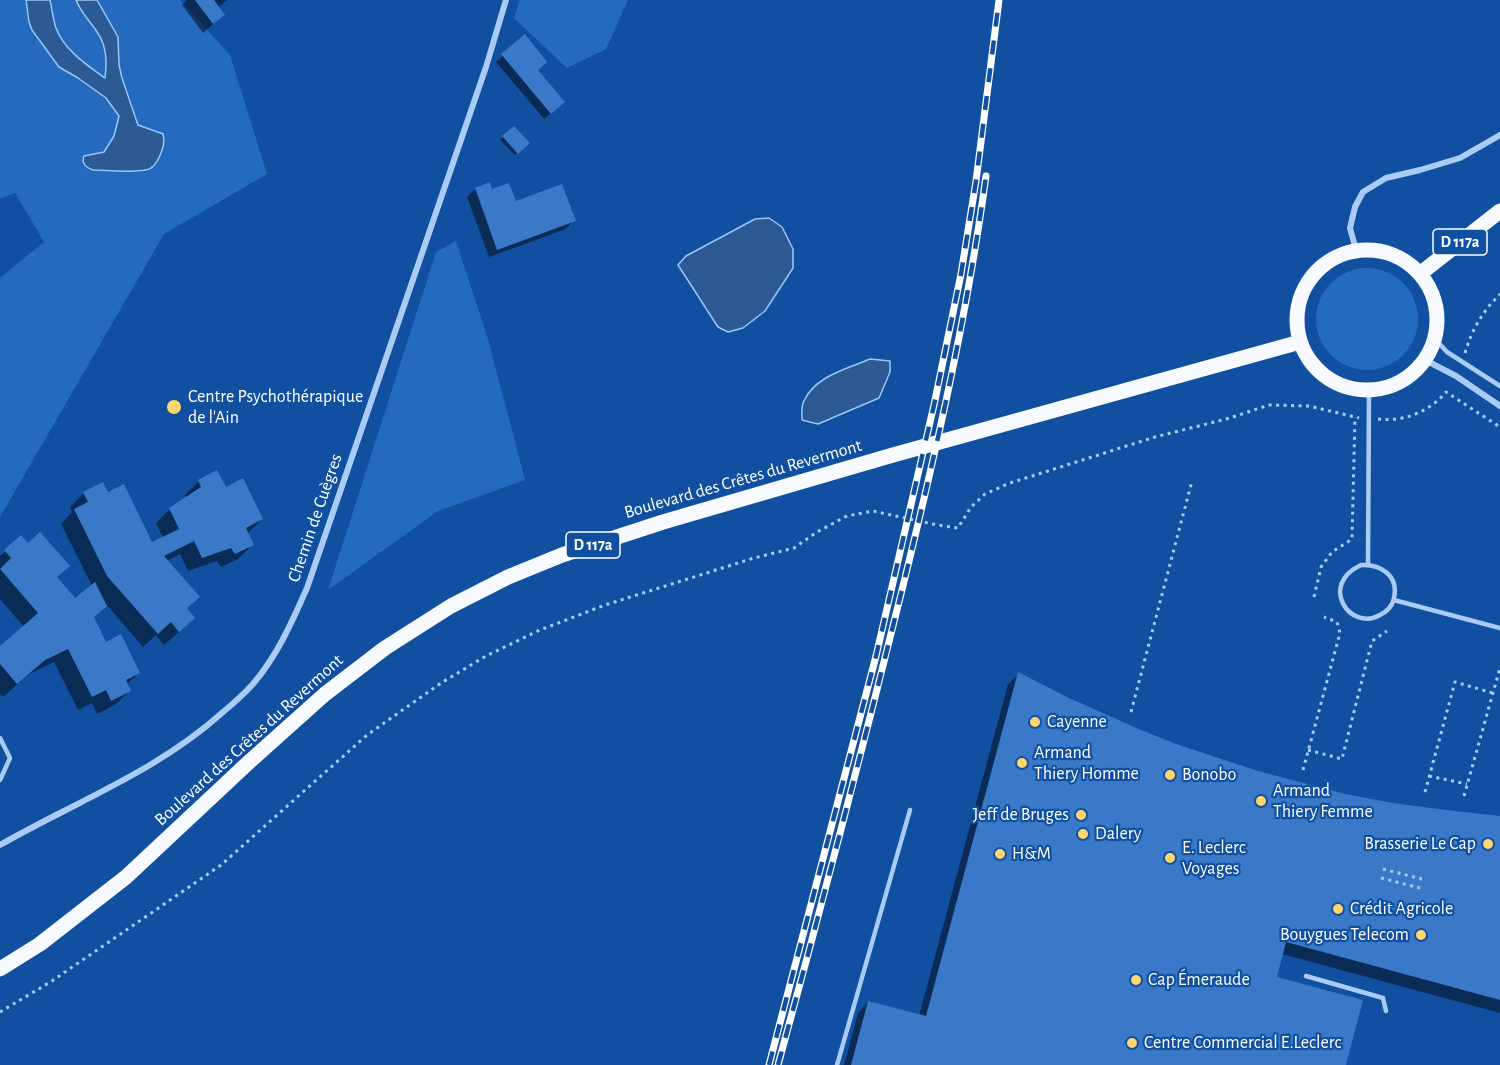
<!DOCTYPE html>
<meta charset="utf-8">
<style>
body{margin:0}
canvas{display:block;background:#1150a0}
</style>
<canvas width="1500" height="1065"></canvas>
<script>
const context = document.querySelector('canvas').getContext('2d');
context.lineJoin = 'round';
function fillPath(path, color) {
  context.fillStyle = color;
  context.fill(path, 'evenodd');
}
function trace(path, color, width, dash) {
  context.strokeStyle = color;
  context.lineWidth = width;
  context.lineCap = dash ? 'butt' : 'round';
  context.setLineDash(dash || []);
  context.stroke(path);
}
function write(font, color, halo, rows, align = 'center') {
  context.font = font + ' "Alegreya Sans",sans-serif';
  context.lineWidth = 4.5;
  context.setLineDash([]);
  context.textBaseline = 'middle';
  context.strokeStyle = halo;
  context.fillStyle = color;
  for (const [text, x, y, turn = 0] of rows) {
    context.save();
    context.translate(x, y);
    context.rotate((+turn || 0) * Math.PI / 180);
    context.textAlign = isNaN(turn) ? turn : align;
    if (halo) context.strokeText(text, 0, 0);
    context.fillText(text, 0, 0);
    context.restore();
  }
}
fillPath(new Path2D(`
 M0 0H26L29 22 58 67 78 78 106 98 119 116 114 136 104 152 84 156C108 166 123 175 150 169L165 141 163 134 138 125 122 78 119 65 118 37 97 0H180L230 55 267 174 164 234 0 517V278L44 242 15 193 0 199Z
 M50 0H76C81 13 90 21 98 32 107 46 106 62 106 79 88 64 64 51 56 28 53 19 52 9 50 0Z
 M520 0H628L606 49 567 68 514 18Z
 M456 241 488 339 525 480 438 511 328 590 436 252Z
 M1316 319a51 51 0 1 1 102 0a51 51 0 1 1-102 0Z`), '#246abe');
const water = new Path2D(`
 M26 0H50C52 9 53 19 56 28 64 50 87 65 105 78 107 62 107 46 97 32 90 21 81 13 76 0H97L118 37 119 65 122 78 138 125 163 134C165 141 164 146 161 153 159 158 156 165 151 168 142 174 105 170 93 170 86 167 81 164 84 156L104 152 114 136 119 116 106 98 78 78 59 67 32 30 29 22Z
 M769 218 782 227 793 249V268L765 311 743 328 728 332 718 327 678 265 686 256 755 219Z
 M870 359 890 361V372L879 398 818 424 802 420C802 414 801 406 804 401 815 376 847 369 870 359Z`);
fillPath(water, '#2c5a95');
trace(water, '#9bc6f8', 1.5);
fillPath(new Path2D(`
 M187 0H227L218 8 223 15 203 33 182 5Z
 M525 36 537 70 557 108 544 119 496 62Z
 M514 128 528 143 515 155 500 140Z
 M475 189 491 191 515 203 574 220 566 229 489 257 467 197Z
 M199 481 225 489 262 519 247 534 252 545 238 559 221 567 217 561 188 571 180 554 166 561 186 609 179 632 164 645 156 635 143 647 106 604 93 618 106 644 139 673 126 685 129 691 115 705 97 714 92 703 78 710 54 662 29 674 3 697 0 694V648L24 627 0 599V556L21 537 75 601 92 586 61 524 72 512 70 507 84 493 107 494 152 544 163 538 156 523 170 509 186 498 185 495Z
 M1019 674 1068 700 1176 746 1257 773 1344 795 1446 812 1500 817V1013L1282 954 1275 978 1344 1065H844L858 1013 868 1002 919 1016 1008 684Z`), '#0007');
fillPath(new Path2D(`
 M195 0H214L225 15 213 24Z
 M525 34 547 62 538 70 565 102 551 114 501 54Z
 M514 126 530 143 518 154 502 136Z
 M490 182 492 189 509 183 516 201 562 184 576 221 497 250 475 188Z
 M217 470 226 487 243 478 263 519 246 528 254 545 235 554 231 548 202 558 194 541 164 556 200 597 187 608 195 618 179 632 171 622 158 634 107 576 74 509 88 502 83 492 103 482 108 492 124 484 152 542 179 529 169 508 201 487 198 480Z
 M40 532 70 566 57 577 75 598 95 582 107 606 94 617 106 642 121 634 140 673 126 680 131 691 111 701 106 690 92 697 68 649 45 660 17 684 0 664V646L38 613 0 569 11 558 4 550 21 535 28 543Z
 M1018 672 1069 698 1141 730 1176 744 1258 771 1345 794 1393 803 1446 810 1500 816V1000L1286 942 1277 977 1363 1000 1346 1065H851L868 1001 926 1016Z`), '#3a79c7');
trace(new Path2D(`
 M1465 353C1472 329 1483 311 1500 294
 M1378 419C1404 422 1429 412 1446 392L1500 427
 M1314 597 1321 567 1332 552 1352 539 1355 417
 M1131 712 1192 481
 M1308 750 1342 759 1372 641 1387 631
 M1303 770 1340 633 1337 622 1324 617
 M1429 776 1467 784
 M1425 792 1455 682 1493 693
 M1464 796 1500 668
 M1383 869 1422 879
 M1381 878 1420 888
 M0 1012 52 981 221 865 367 735 441 683 486 656 540 630 605 605 754 558 794 548 817 532 847 516 873 511 937 525 958 528 971 507 985 494 1010 483 1155 437 1230 418 1269 405 1309 406 1359 418`), '#a9cbf5', 3, [3, 4.5]);
trace(new Path2D(`
 M1435 339 1447 352 1500 386
 M1361 565C1380 564 1399 575 1394 598 1393 605 1387 612 1380 615 1350 632 1318 585 1361 565Z
 M1368 565 1369 390
 M1394 600 1500 628
 M0 738 10 758 0 780
 M1306 976 1383 998 1386 1011
 M837 1065 910 810`), '#a9cbf5', 4.5);
trace(new Path2D(`
 M1356 250 1350 228 1355 207 1363 192 1386 178 1420 170 1460 158 1500 135
 M1425 360 1456 376 1500 406
 M0 845C75 802 158 771 223 712 234 703 244 694 253 684 277 656 292 622 307 588L486 67 506 0`), '#a9cbf5', 6);
trace(new Path2D(`
 M1297 320a70 70 0 1 1 140 0a70 70 0 1 1-140 0Z
 M1421 273 1500 211
 M0 969 40 944 126 877 249 762 325 694 385 648 451 606 508 577 562 555 663 522 893 455 1300 342`), '#f7faff', 15);
const rail = new Path2D(`
 M769 1065 876 656 934 405 961 274 976 181 999 0
 M778 1065C821 908 862 751 901 594 935 456 967 317 986 176`);
trace(rail, '#fff', 7);
trace(rail, '#1150a0', 4.5, [14]);
for (const [x, y, r, color] of [
 [174,407,8,"#ffd56d"],
 [1035,722,6,"#ffd56d"],
 [1022,763,6,"#ffd56d"],
 [1170,775,6,"#ffd56d"],
 [1261,801,6,"#ffd56d"],
 [1081,815,6,"#ffd56d"],
 [1083,834,6,"#ffd56d"],
 [1488,844,6,"#ffd56d"],
 [1000,854,6,"#ffd56d"],
 [1170,858,6,"#ffd56d"],
 [1338,909,6,"#ffd56d"],
 [1421,935,6,"#ffd56d"],
 [1136,980,6,"#ffd56d"],
 [1132,1043,6,"#ffd56d"]
]) {
  const dot = new Path2D();
  dot.arc(x, y, r, 0, 2 * Math.PI);
  context.fillStyle = color;
  context.fill(dot);
  trace(dot, '#1150a0', 2);
}
for (const [x, y, w] of [
 [1460,242,54],
 [593,545,54]
]) {
  const box = new Path2D();
  box.roundRect(x - w / 2, y - 13, w, 26, 4.5);
  context.fillStyle = '#1150a0';
  context.fill(box);
  trace(box, '#fff', 1.5);
}
write('bold 16px', '#fff', null, [
 ["D 117a",1460,242],
 ["D 117a",593,545]
]);
write('18px', '#fff', '#1150a0', [
 ["Centre Psychothérapique",188,397],
 ["de l'Ain",188,418],
 ["Cayenne",1047,722],
 ["Armand",1034,753],
 ["Thiery Homme",1034,774],
 ["Bonobo",1182,775],
 ["Armand",1273,791],
 ["Thiery Femme",1273,812],
 ["Jeff de Bruges",1069,815,"right"],
 ["Dalery",1095,834],
 ["Brasserie Le Cap",1476,844,"right"],
 ["E. Leclerc",1182,848],
 ["Voyages",1182,869],
 ["H&M",1012,854],
 ["Crédit Agricole",1350,909],
 ["Bouygues Telecom",1409,935,"right"],
 ["Cap Émeraude",1148,980],
 ["Centre Commercial E.Leclerc",1144,1043]
], 'left');
write('18px', '#fff', '#1150a0', [
 ["Boulevard des Crêtes du Revermont",743,479,-16],
 ["Chemin de Cuègres",315,518,-71],
 ["Boulevard des Crêtes du Revermont",249,740,-42]
]);
</script>
